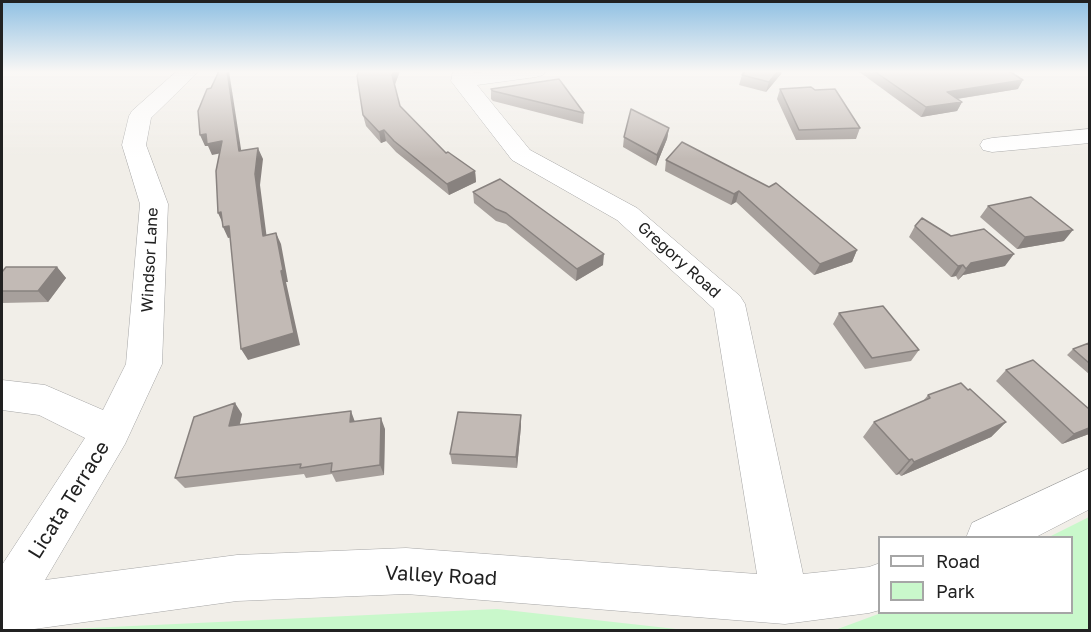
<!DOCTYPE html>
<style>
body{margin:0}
#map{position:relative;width:1091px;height:632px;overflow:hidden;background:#f1eee8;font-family:"Golos Text",sans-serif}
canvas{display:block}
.frame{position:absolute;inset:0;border:3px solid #212121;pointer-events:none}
.legend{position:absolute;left:878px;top:536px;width:195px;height:78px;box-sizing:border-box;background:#fff;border:2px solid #a6a6a6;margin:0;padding:8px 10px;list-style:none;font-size:18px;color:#212121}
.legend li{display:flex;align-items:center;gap:12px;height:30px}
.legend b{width:30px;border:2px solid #a6a6a6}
</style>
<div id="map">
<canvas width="1091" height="632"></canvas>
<div class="frame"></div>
<ul class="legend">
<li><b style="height:8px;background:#fff"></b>Road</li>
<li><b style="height:16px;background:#c9f8cb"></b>Park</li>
</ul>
</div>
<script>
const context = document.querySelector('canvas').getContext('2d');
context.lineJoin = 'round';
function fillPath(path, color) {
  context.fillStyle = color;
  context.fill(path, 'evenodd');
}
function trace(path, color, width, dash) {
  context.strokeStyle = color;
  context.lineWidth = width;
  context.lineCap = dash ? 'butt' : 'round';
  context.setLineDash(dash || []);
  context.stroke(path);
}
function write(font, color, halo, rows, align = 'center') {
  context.font = font + ' "Golos Text",sans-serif';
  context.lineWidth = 4.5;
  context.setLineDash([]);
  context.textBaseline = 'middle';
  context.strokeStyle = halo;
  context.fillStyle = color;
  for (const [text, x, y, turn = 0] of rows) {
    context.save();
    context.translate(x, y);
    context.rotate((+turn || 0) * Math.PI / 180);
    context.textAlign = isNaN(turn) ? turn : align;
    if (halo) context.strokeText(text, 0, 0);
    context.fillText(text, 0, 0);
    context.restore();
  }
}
fillPath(new Path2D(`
 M1089 517V630H835L881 613 1072 612V538L1049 537Z
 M497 609 685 630H47Z`), '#c9f8cb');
const minor = new Path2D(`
 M177 71H199L151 118 146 145 168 204 162 364 125 444 45 580 237 555 406 548 757 574 714 309 617 220 512 160 451 81 453 71H473V73L491 71H546L543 75 536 77 477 85 530 150 637 208 740 296 745 304 803 574 869 567 880 563V610L869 613 785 624 406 594 237 601 27 630H2V565L85 438 39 415 2 410V380L45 385 103 410 126 364 140 204 122 145 129 116 132 111Z
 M1090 129V143L992 152 983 150 980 145 983 140 992 138Z
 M1090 468V509L1034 538H966L972 523Z`);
trace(minor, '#a5a5a5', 1);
fillPath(minor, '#fff');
fillPath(new Path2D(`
 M359 71H400L395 85 400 106 446 153 475 171 476 182 449 195 396 152 386 141 381 143 366 126 363 115Z
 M745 71H782L781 74 766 92 739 85 742 75Z
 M858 71H1009L1018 89 957 99 962 102 957 111 921 117Z
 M491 89 584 113 583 124 493 101 491 99Z
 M780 89 815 90 860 128 856 139 796 140 777 99Z
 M669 128 667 139 656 166 623 147 624 137Z
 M682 142 857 250 852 262 814 275 736 202 731 205 665 171 666 160Z
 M473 192 603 265 576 281 506 224 496 221 474 203Z
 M988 206 1064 241 1017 249 980 217Z
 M915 226 951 236 1005 266 963 275 958 280 956 276 951 277 909 237Z
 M57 267 66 278 48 302 2 303V272Z
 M839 313 919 350 911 361 865 369 833 324Z
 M1089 343V374L1067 355 1073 349Z
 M1006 370 1089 434 1062 444 996 381Z
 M968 390 1006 422 991 437 901 476 899 474 896 475 863 437 874 422 923 401 928 395Z
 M242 414 240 424 355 422 385 429 384 475 336 482 332 474 306 478 304 474 185 488 175 478Z
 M521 415V426L517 468 452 464 450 454Z`), '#a7a09c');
fillPath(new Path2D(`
 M227 71H229L243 162 239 151Z
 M394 71H400L394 86 392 75Z
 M778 71H782L781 74 766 92 769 82Z
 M1023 80 1018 89 943 101 947 92Z
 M962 102 957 111 921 117 926 107Z
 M669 128 667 139 656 166 657 155Z
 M384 130 386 141 381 143 379 132Z
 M206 134 222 141 227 152 212 155 208 146H205L200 135Z
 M258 148 263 159 260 185 268 247 263 236 255 174Z
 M475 171 476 182 449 195 447 184Z
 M739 191 736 202 731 205 734 194Z
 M221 212 223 224 218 213Z
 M229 226 234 237 228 238 223 227Z
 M1073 230 1064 241 1017 249 1025 237Z
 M276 233 281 244 288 282H286L300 345 248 360 241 349Z
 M857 250 852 262 814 275 820 264Z
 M604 254 603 265 576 281 577 269Z
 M1014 254 1005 266 963 275 958 280 971 263Z
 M963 265 956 276 951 277 958 266Z
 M57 267 66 278 48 302 38 291Z
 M235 403 242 414 237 436 229 426Z
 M351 411 355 422H350Z
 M521 415V426L517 468 516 457Z
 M381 418 385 429 384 475 380 465Z
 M1006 422 991 437 901 476 914 462Z
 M1089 428V434L1062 444 1074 434Z
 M912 459 899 474 896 475 909 460Z`), '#88827f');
const building = new Path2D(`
 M219 71H227L239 151 258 148 255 174 263 236 276 233 283 270 281 271 294 333 241 349 229 226 223 227 221 212 218 213 216 171 222 141 207 144 206 134 200 135 198 111 207 89 211 88Z
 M359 71H394L392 75 400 106 446 153 448 152 475 171 447 184 394 141 384 130 379 132 363 115 357 76Z
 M745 71H778L769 82 742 75Z
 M874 71H1009L1023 80 947 92 962 102 926 107Z
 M559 79 584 113 493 91 491 89Z
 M811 87 815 90 835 89 860 128 799 130 780 89Z
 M631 109 669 128 657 155 624 137Z
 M682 142 769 187 776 183 857 250 820 264 739 191 734 194 666 160Z
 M500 179 604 254 577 269 506 213 496 209 473 192Z
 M1031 197 1073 230 1025 237 988 206Z
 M922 218 951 236 984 229 1014 254 971 263 966 269 963 265 958 266 915 226Z
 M6 267H57L38 291H2V272Z
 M883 306 919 350 872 358 839 313Z
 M1089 343V363L1073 349Z
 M1033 360 1089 409V428L1074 434 1006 370Z
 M961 383 968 390 970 389 1006 422 914 462 912 459 909 460 874 422 930 398 928 395Z
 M235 403 229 426 351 411 350 422 381 418 380 465 331 472 332 463 300 468 301 464 175 478 194 417Z
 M458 412 521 415 516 457 450 454Z`);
fillPath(building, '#c2bab5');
trace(building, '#88827f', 1.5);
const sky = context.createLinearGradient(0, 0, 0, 159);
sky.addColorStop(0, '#8fc0e3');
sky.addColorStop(0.45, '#f9f7f5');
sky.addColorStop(1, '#f9f7f500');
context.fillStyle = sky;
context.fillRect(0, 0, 1091, 159);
write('16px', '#212121', '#fff', [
 ["Windsor Lane",150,260,-87],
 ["Gregory Road",679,260,42]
]);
write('20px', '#212121', '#fff', [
 ["Licata Terrace",69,500,-58],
 ["Valley Road",441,576,3]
]);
</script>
